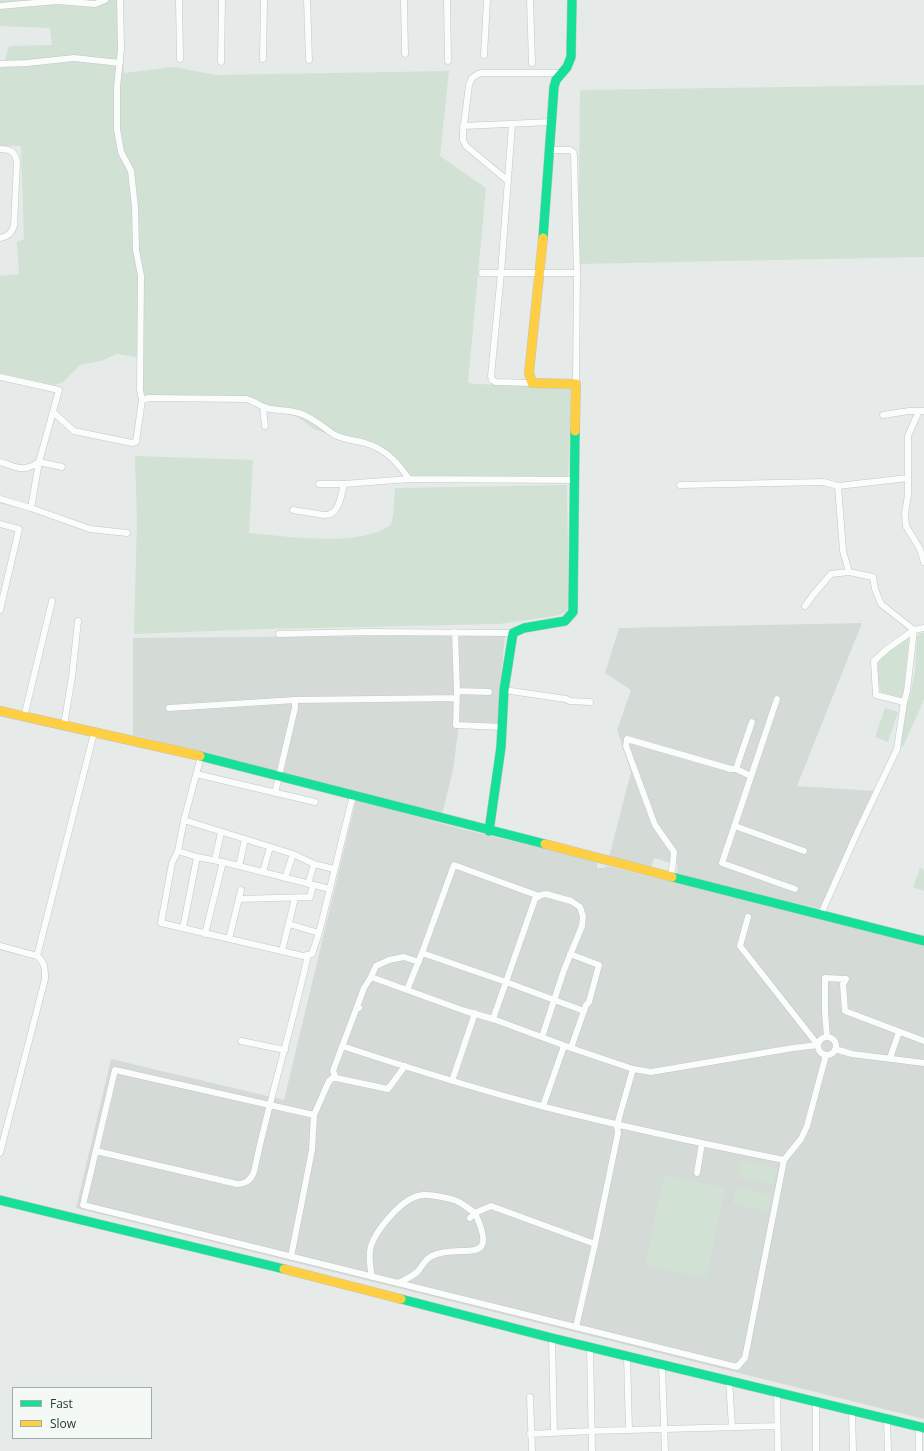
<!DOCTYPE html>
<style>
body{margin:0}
#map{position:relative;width:924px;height:1451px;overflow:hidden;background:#e6eae8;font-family:"Open Sans",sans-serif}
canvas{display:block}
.legend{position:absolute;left:12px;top:1387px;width:140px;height:52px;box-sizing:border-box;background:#f4f9f6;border:1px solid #a1ada8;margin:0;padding:5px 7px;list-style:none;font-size:12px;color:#253c33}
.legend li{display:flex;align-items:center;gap:8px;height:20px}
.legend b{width:20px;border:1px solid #a1ada8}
</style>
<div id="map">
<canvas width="924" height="1451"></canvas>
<ul class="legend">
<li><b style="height:5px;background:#16e098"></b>Fast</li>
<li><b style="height:5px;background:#ffcf43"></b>Slow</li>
</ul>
</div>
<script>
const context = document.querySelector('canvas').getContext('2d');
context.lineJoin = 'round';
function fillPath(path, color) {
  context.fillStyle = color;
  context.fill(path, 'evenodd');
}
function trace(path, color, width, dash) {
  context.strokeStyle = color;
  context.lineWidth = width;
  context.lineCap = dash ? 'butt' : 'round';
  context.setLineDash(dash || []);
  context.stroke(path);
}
fillPath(new Path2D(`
 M862 623 797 786 874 791 820 909 677 874 678 865 654 858 651 868 609 857 631 772 617 730 631 690 605 673 619 628Z
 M505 635 497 725 459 724 453 770 442 814 133 735V638Z
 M356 800 462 829 597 861V868H603L607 866 924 944V1419L76 1208 111 1059 284 1100Z`), '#d4dbd7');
fillPath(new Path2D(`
 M0 0H120L124 73 174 67 216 75 449 71 440 156 486 188 468 382 472 384 572 386 568 476 410 477 398 459 370 447 314 429 298 417 289 415 260 403 147 396 141 391 142 335 136 357 117 354 101 361 80 365 63 382 54 385 0 373V276L19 274 17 242 24 239 21 146H0V68L3 67 9 46 52 45 50 28 0 26Z
 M924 85V257L578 264 580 93 581 90Z
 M135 456 253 460 249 533C287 536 358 548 391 525L393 515 395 488 567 485 569 607 566 612 555 616 499 624 266 629 134 634 137 521Z
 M920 633H924V699L903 747 901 746V743L907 703 910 697 915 672 917 638Z
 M908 636 909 637 903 698 881 692C878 682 874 669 880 659Z
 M885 708 898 712 888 742 875 737Z
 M920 868 924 870V891L913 887Z
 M742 1161 777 1168 773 1185 738 1177Z
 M664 1176 725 1188 706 1278 645 1266Z
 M736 1187 772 1195 768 1211 733 1204Z`), '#d1e2d4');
const street = new Path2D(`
 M120 0 121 49 117 87V129L121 152 131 171 135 207 136 250 141 276 140 390 142 400 149 398 246 399C255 401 262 408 271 409 282 411 294 410 304 415 316 420 325 429 335 435 345 440 355 440 365 443 386 449 397 462 409 479
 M179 0 180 59
 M307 0 309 60
 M404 0 405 54
 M447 0 448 61
 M530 0 532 63
 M0 6 57 1 95 4 105 0
 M484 55 487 0
 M263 59 264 0
 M221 62 222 0
 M0 64 27 63 74 58 120 63
 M512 125 501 273 491 376 492 380 496 382 532 383
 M463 126 551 122
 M0 149C11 149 15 152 17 162L14 226C11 234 8 236 0 238
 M550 150H570L573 152 574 155 577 273 576 384
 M508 181 466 146 463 140V132L469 85 472 78 478 74 482 73H562
 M482 273H577
 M0 377 59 390 39 462 31 508 90 529 127 533
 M263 407 265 426
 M919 411 908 436V495L905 513 906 526 920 549 924 562
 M53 412 74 431 132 443 136 442 142 400
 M883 415 909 411H924
 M0 462C17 467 23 473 39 462L62 467
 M319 484H344L409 479 576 480
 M680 485 824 482 838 486
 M0 499 31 508
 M293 510 324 515C339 516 341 496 344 484
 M0 524 19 529 0 610
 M849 572 843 551 838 486 908 478
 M805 606 813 595 831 574 849 572 873 577 875 589 881 604 914 630 887 649 874 661 876 695 904 702
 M455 632 457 691 456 725 502 727
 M279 634 368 632 513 633
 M504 690 566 699 570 701 590 702
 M457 691 489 692
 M777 699 722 863 795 889
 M169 708 295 700 456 698
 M24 717 52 601
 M64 725 72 677 78 621
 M201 756 184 820 178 851 172 863 161 923 303 956 312 954 319 933 353 795
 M736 769 752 722
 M196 774 315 802
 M275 793 295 708V700
 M184 820 293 854 314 864 308 884
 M735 826 804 851
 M178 851 197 857 223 862 330 889
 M215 860 221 832
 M314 864 334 869
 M239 866 245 839
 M263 872 270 847
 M671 876 673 863 674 852 655 825 626 746 627 739 731 769H736L751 776
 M285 878 293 854
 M239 899 310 897 313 885
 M821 914 858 831 897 749 904 702 907 691 914 630 924 628
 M748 917 740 946 818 1045
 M289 924 319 933
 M183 928 197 857
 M205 934 223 862
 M229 939 241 890
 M0 946 37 956
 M282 951 295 898
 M422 953 506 982 584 1011
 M570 954 599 965 589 1002 586 1005 571 1048
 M371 977 376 966 389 960 404 957 419 962
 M407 990 422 953 454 865 539 896
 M357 1007 333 1071 336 1078H333L329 1081 314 1115 115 1070 83 1205 737 1367 745 1358 784 1160
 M359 1008 357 1007 364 988 371 977 465 1011 493 1019 571 1048 633 1069 651 1072 793 1048 818 1045
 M493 1019 535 899 541 895 546 894 571 901 580 907 583 916 582 926 564 970 542 1037
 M818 1046a9 9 0 1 1 18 0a9 9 0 1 1-18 0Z
 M827 1037 825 1012V978L846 979 843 984 845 1011 924 1041
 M241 1041 285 1050
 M342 1046C409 1068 476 1089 545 1107 624 1127 704 1144 784 1160L801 1139 807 1126 826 1055
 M835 1049 852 1054 924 1063
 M890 1058 899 1032
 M336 1078 388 1089 405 1066
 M452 1081 475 1013
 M543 1106 564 1046
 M96 1151 237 1184C246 1184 251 1180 254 1172 269 1099 292 1028 308 955
 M0 1153 45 979C45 970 45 962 37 956L94 733
 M697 1173 702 1143
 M291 1257 312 1150 314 1115
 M372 1277C370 1267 368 1256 371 1246 376 1230 401 1200 418 1196 426 1193 449 1198 457 1201 463 1204 469 1209 475 1213L491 1206 595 1244
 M398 1283C406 1279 414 1276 419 1270 423 1265 425 1259 432 1256 460 1242 501 1269 475 1213L470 1218
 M576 1327 595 1244 618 1133 617 1125 633 1069
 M552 1338 554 1433
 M590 1347 592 1451
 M627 1356 629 1430
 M662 1364 665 1451
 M729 1380 732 1427
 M777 1392 778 1451
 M530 1397 532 1451
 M852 1411 853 1451
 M887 1419 888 1451
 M919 1427V1451
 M530 1434 591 1431 777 1426
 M816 1451V1402`);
const fast = new Path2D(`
 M543 238 554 87 556 80 567 67 571 57 572 0
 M200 756 545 844
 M489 831 501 747 504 690 513 633 524 628 565 621 573 612 575 431
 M672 877 924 941
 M0 1200 284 1269
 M401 1299 552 1338 924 1428`);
const slow = new Path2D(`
 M543 238 529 373 532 383 576 384 575 431
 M0 711 200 756
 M545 844 672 877
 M284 1269 401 1299`);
trace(street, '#c3c7c5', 7);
trace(fast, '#c1c7c5', 10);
trace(slow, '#c1c7c5', 10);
trace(street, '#fbfcfc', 6);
trace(fast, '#16e098', 9);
trace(slow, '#ffcf43', 9);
</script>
